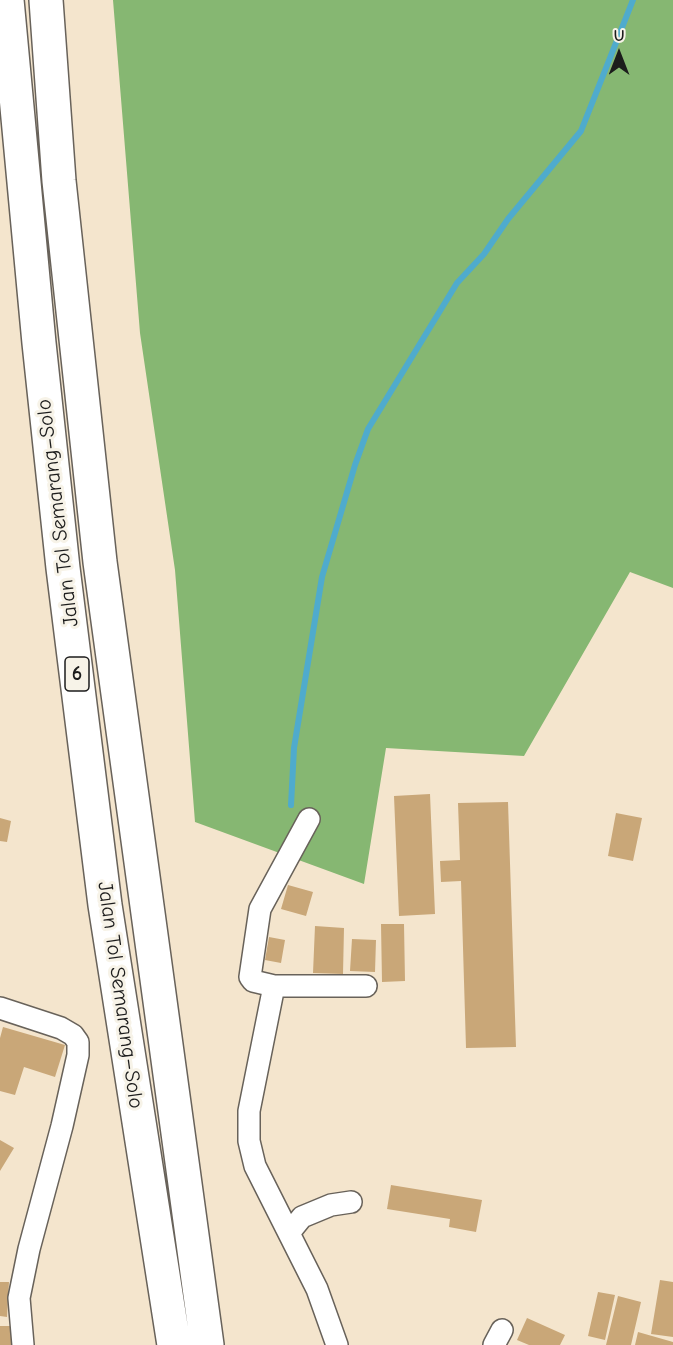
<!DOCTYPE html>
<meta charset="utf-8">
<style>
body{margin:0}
#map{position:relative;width:673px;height:1345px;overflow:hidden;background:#f4e5cd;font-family:"Comic Neue",sans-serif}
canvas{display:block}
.north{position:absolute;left:589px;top:24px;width:60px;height:60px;-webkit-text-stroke:4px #f7f3e8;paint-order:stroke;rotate:0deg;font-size:16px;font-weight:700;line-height:24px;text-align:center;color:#1c1c1c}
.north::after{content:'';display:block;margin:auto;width:21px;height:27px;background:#1c1c1c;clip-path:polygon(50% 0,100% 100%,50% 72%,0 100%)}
</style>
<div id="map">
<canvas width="673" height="1345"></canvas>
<div class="north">U</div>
</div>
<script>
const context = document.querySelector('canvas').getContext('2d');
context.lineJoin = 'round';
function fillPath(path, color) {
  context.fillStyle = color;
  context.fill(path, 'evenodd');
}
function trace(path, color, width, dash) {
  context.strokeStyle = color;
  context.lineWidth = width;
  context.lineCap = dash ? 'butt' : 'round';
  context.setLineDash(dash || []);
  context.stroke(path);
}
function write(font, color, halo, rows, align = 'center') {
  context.font = font + ' "Comic Neue",sans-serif';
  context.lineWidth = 6;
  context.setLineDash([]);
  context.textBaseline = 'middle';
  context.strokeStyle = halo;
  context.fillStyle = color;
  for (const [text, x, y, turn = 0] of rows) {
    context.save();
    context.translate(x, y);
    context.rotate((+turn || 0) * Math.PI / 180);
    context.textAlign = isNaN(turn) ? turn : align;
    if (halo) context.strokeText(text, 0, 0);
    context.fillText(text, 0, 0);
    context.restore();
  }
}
fillPath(new Path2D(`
 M113 0H673V588L630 572 524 756 386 748 364 884 195 822 175 570 140 333Z`), '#86b772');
trace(new Path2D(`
 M291 805 294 748 322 577 355 465 368 429 457 283 484 254 508 219 581 131 633 0`), '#4fabcd', 6);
fillPath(new Path2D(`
 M430 794 435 914 399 916 394 796Z
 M508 802 516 1047 466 1048 461 881 441 882 440 861 460 860 458 803Z
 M616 813 642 818 633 861 608 856Z
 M0 818 11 821 7 842 0 841Z
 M288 885 313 892 306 916 281 909Z
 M381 924H404L405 981 382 982Z
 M315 926 344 928 343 974 313 973Z
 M269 937 285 940 281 963 265 960Z
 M352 939 376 940 375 972 350 971Z
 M3 1027 65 1045 55 1077 24 1067 15 1095 0 1091V1038Z
 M0 1140 14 1148 0 1171Z
 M391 1185 482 1200 476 1232 449 1227 450 1219 387 1209Z
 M660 1280 673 1282V1337L651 1334Z
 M0 1282H9L7 1317 0 1316Z
 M598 1292 615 1295 605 1340 588 1336Z
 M618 1296 641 1302 631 1345H606Z
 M527 1318 565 1335 560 1345H529L517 1340Z
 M0 1326H12L13 1345H0Z
 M638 1332 673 1342V1345H635Z`), '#c9a778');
const minor = new Path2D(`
 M274 986 253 981 250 977 260 909 309 819
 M0 1008 61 1028 73 1035 78 1042V1055L62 1126 29 1249 19 1298 23 1345
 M289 1233 302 1217 331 1205 351 1202
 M337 1345 317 1289 255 1166 249 1141V1111L274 986H366
 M494 1345 502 1330`);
const motorway = new Path2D(`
 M7 0 39 343 63 568 105 905 174 1345
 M46 0 59 181 100 562 207 1345`);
trace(minor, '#68625a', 24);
trace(motorway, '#68625a', 36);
trace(minor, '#fff', 21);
trace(motorway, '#fff', 33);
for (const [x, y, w] of [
 [77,674,24]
]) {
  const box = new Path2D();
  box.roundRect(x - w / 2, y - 17, w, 34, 4.5);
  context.fillStyle = '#f7f3e8';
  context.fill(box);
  trace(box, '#1c1c1c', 1.5);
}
write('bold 20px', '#1c1c1c', null, [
 ["6",77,674]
]);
write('21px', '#1c1c1c', '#f7f3e8', [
 ["Jalan Tol Semarang–Solo",58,513,-97],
 ["Jalan Tol Semarang–Solo",120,995,82]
]);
</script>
